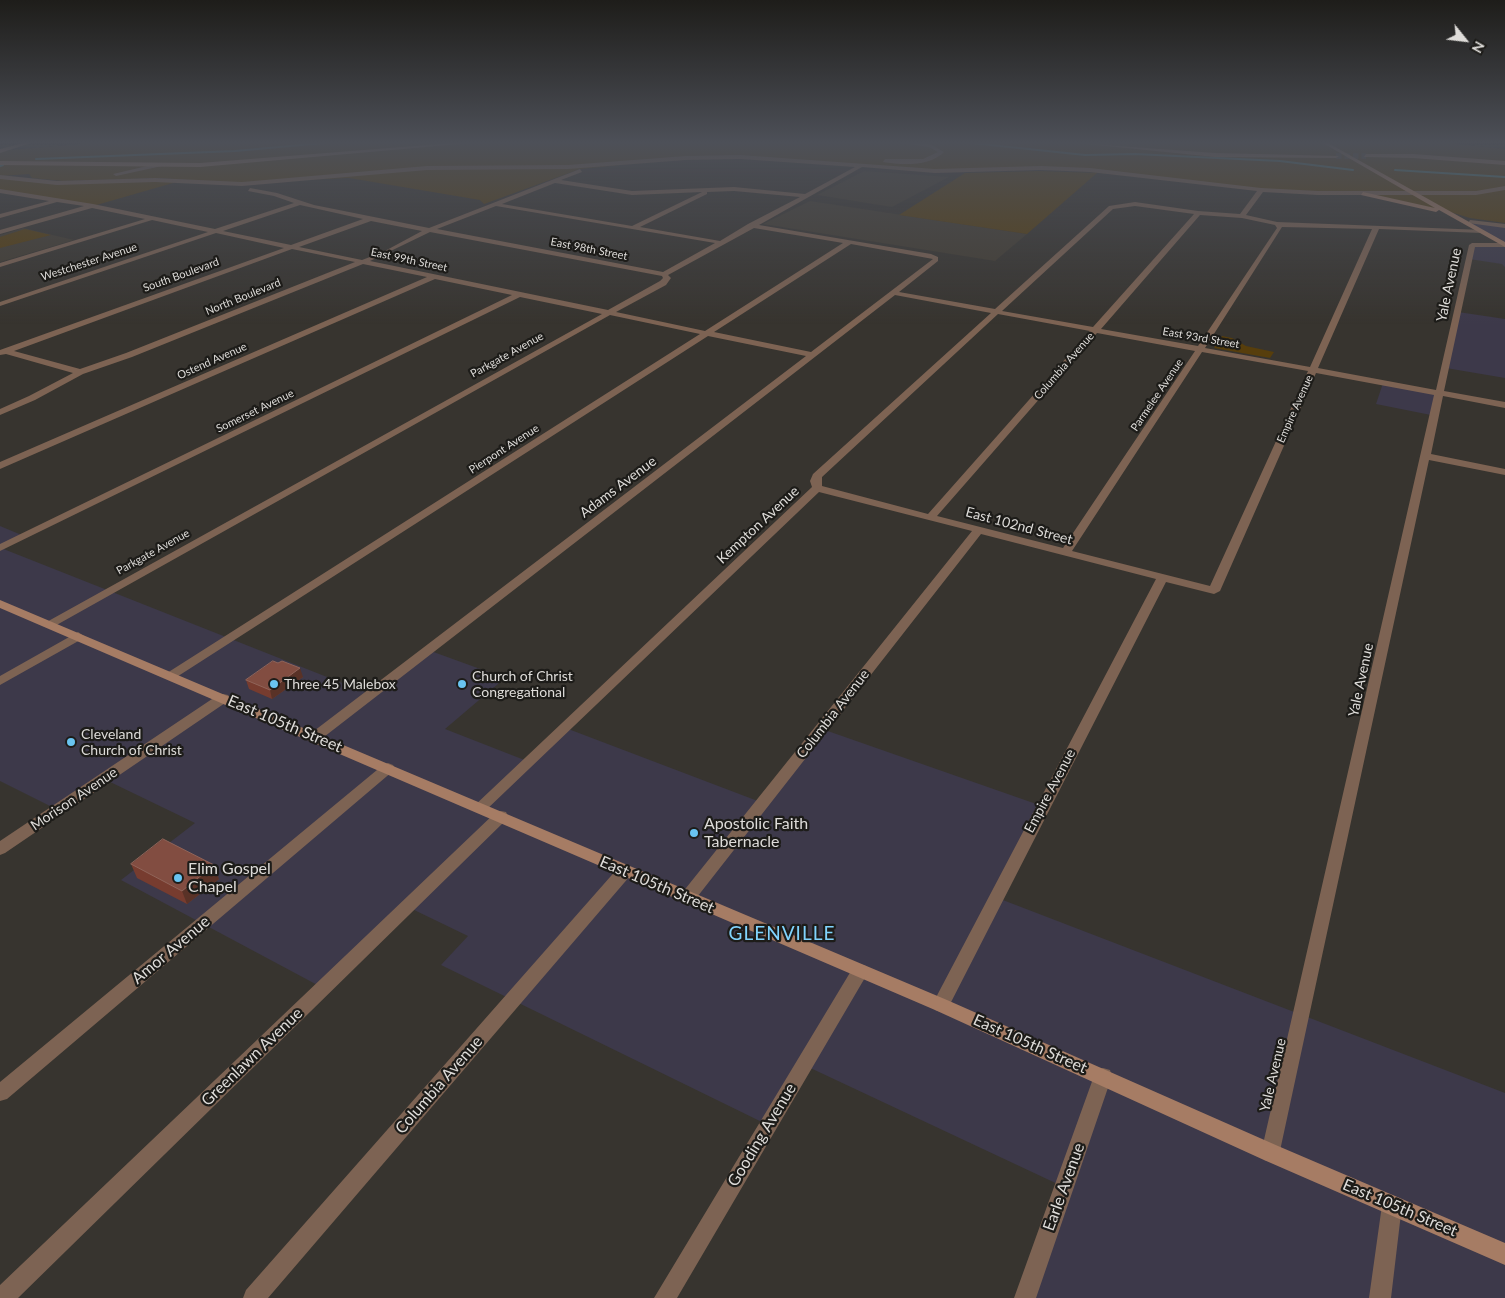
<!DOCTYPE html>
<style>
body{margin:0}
#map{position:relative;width:1505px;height:1298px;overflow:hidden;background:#37342f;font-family:Lato,sans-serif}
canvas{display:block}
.north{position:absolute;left:1440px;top:15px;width:50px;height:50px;-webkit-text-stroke:4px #1d1c19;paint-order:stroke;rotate:119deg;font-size:14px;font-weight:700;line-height:20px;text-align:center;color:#dedcd9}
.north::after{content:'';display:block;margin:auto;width:18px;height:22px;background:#dedcd9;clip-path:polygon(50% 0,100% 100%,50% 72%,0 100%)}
</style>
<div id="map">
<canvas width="1505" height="1298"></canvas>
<div class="north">N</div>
</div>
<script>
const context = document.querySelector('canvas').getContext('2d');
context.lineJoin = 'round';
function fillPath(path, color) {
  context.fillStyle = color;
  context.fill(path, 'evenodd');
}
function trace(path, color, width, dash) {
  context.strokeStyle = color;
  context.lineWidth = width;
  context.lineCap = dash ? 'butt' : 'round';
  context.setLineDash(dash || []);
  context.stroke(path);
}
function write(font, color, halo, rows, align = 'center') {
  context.font = font + ' Lato,sans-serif';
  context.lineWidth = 4.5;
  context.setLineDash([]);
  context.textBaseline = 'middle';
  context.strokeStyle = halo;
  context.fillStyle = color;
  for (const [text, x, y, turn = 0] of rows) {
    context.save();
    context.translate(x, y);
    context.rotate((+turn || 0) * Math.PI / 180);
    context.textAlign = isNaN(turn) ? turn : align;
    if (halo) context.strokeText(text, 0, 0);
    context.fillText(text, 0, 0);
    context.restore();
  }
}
fillPath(new Path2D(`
 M1468 222 1505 226V267L1502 264 1469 259 1472 245H1504Z
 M1458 312 1505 319V378L1446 368Z
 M1383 383 1441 393 1436 416 1376 404Z
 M0 526 24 536 1 548 370 694 428 650 505 678 445 729 527 761 563 727 763 803 822 729 1042 806 995 897 1505 1093V1298H1025L1064 1187 804 1065 768 1125 441 965 468 936 408 907 323 988 121 880 195 823 104 779 58 810 0 781Z`), '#3d394a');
fillPath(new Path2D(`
 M864 171 949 177 892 207 817 195Z
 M810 201 1027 234 995 261 763 224Z
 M23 228 74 240 0 262V235Z`), '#423c31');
fillPath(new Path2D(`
 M90 143H1448L1505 149V223L1470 218 1447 211 1363 194 1295 192 1057 169 919 171 740 157 679 159 580 169 484 204 480 200 349 178 232 183 160 178 63 181 32 178 29 174 0 176V151Z
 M1039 171 1097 173 1027 234 899 215 965 173Z
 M0 177 34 181H180L93 206 0 191Z
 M25 229 51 235 0 248V237Z
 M1222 336 1232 338 1246 346 1274 352 1270 358 1214 348Z`), '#573e0c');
trace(new Path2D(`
 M972 143 1085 155 1135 154 1280 161 1353 170
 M36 159 235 151 323 143
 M0 166 3 165
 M1395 170 1505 177`), '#4a858b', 2);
trace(new Path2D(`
 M1336 156H1366`), '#504d48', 5.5, [5.5, 3]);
fillPath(new Path2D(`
 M901 143 930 144 944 152C929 167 902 165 883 162L885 159H923L938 152 929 147Z
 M740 155 935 169 1041 166 1090 168 1261 188 1318 191H1476L1505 186V190L1476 195H1318L1263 192 1246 215 1277 222 1484 230 1482 233 1379 229 1318 368 1436 390 1469 245 1472 243H1505V247H1475L1444 391 1505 402V408L1443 396 1431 454 1505 469V475L1429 460 1278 1160 1271 1162 1264 1160 1261 1153 1434 395 1316 373 1220 591 1214 594 1166 582 947 1010 941 1012 935 1010 932 1005 1156 579 981 534 694 901 688 903 682 901 680 897 682 893 972 531 819 492 485 811H475L473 807 812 487 810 481 813 474 991 313 895 295 320 740 315 741 308 737 310 734 806 356 708 336 172 680 167 679 166 676 167 673 700 334 610 315 53 627 49 628 43 624 602 314 520 297 0 551V544L512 295 435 279 0 469V462L427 277 363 264 132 357 83 374 35 400 0 415V409L29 396 73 373 6 354 0 355V350L284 248 216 233 0 306V302L208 232 152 220 0 267V263L145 219 92 208 0 234V230L84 206 57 202 0 218V214L49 201 0 193V189L93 204 215 229 294 203 274 196 248 191 250 188 277 193 314 205 429 228 580 169 582 172 561 180 632 191 734 187 805 194 855 167 740 159 686 160 568 169 427 170 242 186 155 182 57 185 0 179V175L57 181 155 178 242 182 427 166 568 165 686 156ZM862 167 935 173 1041 170 1090 172 1257 191 1240 214 1198 211 1135 202 1109 206 995 309 899 292 938 261V257L931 254 759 225ZM555 183 632 195 702 192 632 226 502 204ZM734 191 800 197 748 224 720 241 640 227 707 194V192ZM300 205 363 219 291 245 223 231ZM496 206 715 243 663 272 437 229ZM1135 206 1194 214 1093 327 1002 311 1113 209ZM1200 215 1242 218 1275 225 1277 228 1198 346 1101 329ZM371 221 422 231 383 252 362 260 299 247ZM1282 227 1372 229 1310 367 1205 348ZM754 228 843 243 705 331 616 312 666 285 671 278 668 275ZM430 232 662 276 663 278 660 281 608 310 370 261ZM851 244 933 259 811 352 714 332ZM292 249 355 262 126 353 80 369 14 351ZM998 314 1090 331 928 514 822 486V477ZM1097 333 1195 351 1063 548 937 516ZM1202 352 1308 371 1210 586 1072 551Z
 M160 163 162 166 116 176 113 174Z
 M1470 220 1505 224V228L1468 223Z
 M78 632 84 636 82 639 0 685V676Z
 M223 694 228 695 230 698 228 701 5 853 0 855V841L218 695Z
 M388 763 393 765 395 768 393 771 7 1099 0 1101V1082L383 765Z
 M501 811 506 812 508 816 506 820 18 1298H0V1285L496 812Z
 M624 866 630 868 632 872 630 876 268 1298H243L246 1290 618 868Z
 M860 964 866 966 869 971 866 976 677 1298H654L854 966Z
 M1103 1068 1110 1070 1112 1076 1036 1298H1014L1094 1076 1096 1070Z
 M1392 1195 1399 1198 1402 1205 1391 1298H1369L1382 1205 1385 1198Z`), '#7d6353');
fillPath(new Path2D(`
 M452 143H471L200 167 0 165V161L200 163Z
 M1077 143 1215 153 1339 156 1336 158 1215 157Z
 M1323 143H1328L1505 242V247L1439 210 1436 212 1361 195 1363 192 1435 208Z
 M1366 154H1413L1505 161V165L1413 158 1364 157Z
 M0 600 947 1000 1278 1146 1505 1243V1265L1264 1160 935 1010 0 608Z`), '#a67c64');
fillPath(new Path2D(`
 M23 143H31L0 153V149Z`), '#c59070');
fillPath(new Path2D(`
 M278 663 303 677 272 699 249 689 246 680Z
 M131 864 219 879 187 904 137 878Z`), '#773c2f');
fillPath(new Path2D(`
 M300 668 303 677 272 699 270 690Z
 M214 865 219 879 187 904 182 891Z`), '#593227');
const building = new Path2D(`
 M273 661 278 663 282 661 300 668 270 690 246 680Z
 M163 839 214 865 182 891 131 864Z`);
fillPath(building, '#824d41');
trace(building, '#906459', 1);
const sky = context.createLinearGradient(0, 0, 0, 324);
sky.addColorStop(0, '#1e1d1a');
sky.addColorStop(0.44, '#4d5058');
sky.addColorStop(1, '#4d505800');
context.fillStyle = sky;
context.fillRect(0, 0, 1505, 324);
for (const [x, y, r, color] of [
 [274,684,5,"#69c4f1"],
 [462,684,5,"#69c4f1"],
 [71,742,5,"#69c4f1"],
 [694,833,5,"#69c4f1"],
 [178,878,5,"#69c4f1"]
]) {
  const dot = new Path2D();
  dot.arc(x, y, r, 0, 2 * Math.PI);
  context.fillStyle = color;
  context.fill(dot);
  trace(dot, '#1d1c19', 2);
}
write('11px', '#dedcd9', '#1d1c19', [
 ["East 98th Street",589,249,11],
 ["East 99th Street",409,260,12],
 ["Westchester Avenue",89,262,-18],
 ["South Boulevard",181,275,-20],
 ["North Boulevard",243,297,-22],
 ["East 93rd Street",1201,338,10],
 ["Parkgate Avenue",507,355,-29],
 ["Ostend Avenue",212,361,-24],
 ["Columbia Avenue",1064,366,-49],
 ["Parmelee Avenue",1157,395,-56],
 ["Empire Avenue",1295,409,-66],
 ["Somerset Avenue",255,411,-26],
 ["Pierpont Avenue",504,449,-33],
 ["Parkgate Avenue",153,552,-29]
]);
write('14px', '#dedcd9', '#1d1c19', [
 ["Yale Avenue",1449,285,-78],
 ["Adams Avenue",618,487,-37],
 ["Kempton Avenue",758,525,-43],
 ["East 102nd Street",1019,526,15],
 ["Yale Avenue",1361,680,-78],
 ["Columbia Avenue",833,714,-52],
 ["Empire Avenue",1050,791,-62],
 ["Morison Avenue",74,799,-34],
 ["Yale Avenue",1273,1075,-77]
]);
write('14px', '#dedcd9', '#1d1c19', [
 ["Church of Christ",472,676],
 ["Congregational",472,692],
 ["Three 45 Malebox",284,684],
 ["Cleveland",81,734],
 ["Church of Christ",81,750]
], 'left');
write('16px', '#dedcd9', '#1d1c19', [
 ["East 105th Street",285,724,23],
 ["East 105th Street",657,885,23],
 ["Amor Avenue",171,950,-40],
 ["East 105th Street",1030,1044,24],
 ["Greenlawn Avenue",252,1057,-44],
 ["Columbia Avenue",439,1085,-49],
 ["Gooding Avenue",762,1135,-59],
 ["Earle Avenue",1064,1187,-70],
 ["East 105th Street",1400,1208,23]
]);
write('16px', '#dedcd9', '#1d1c19', [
 ["Apostolic Faith",704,824],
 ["Tabernacle",704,842],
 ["Elim Gospel",188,869],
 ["Chapel",188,887]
], 'left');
context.letterSpacing = '1px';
write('19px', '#81d4fe', '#1d1c19', [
 ["GLENVILLE",782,934]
]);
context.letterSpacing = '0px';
</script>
